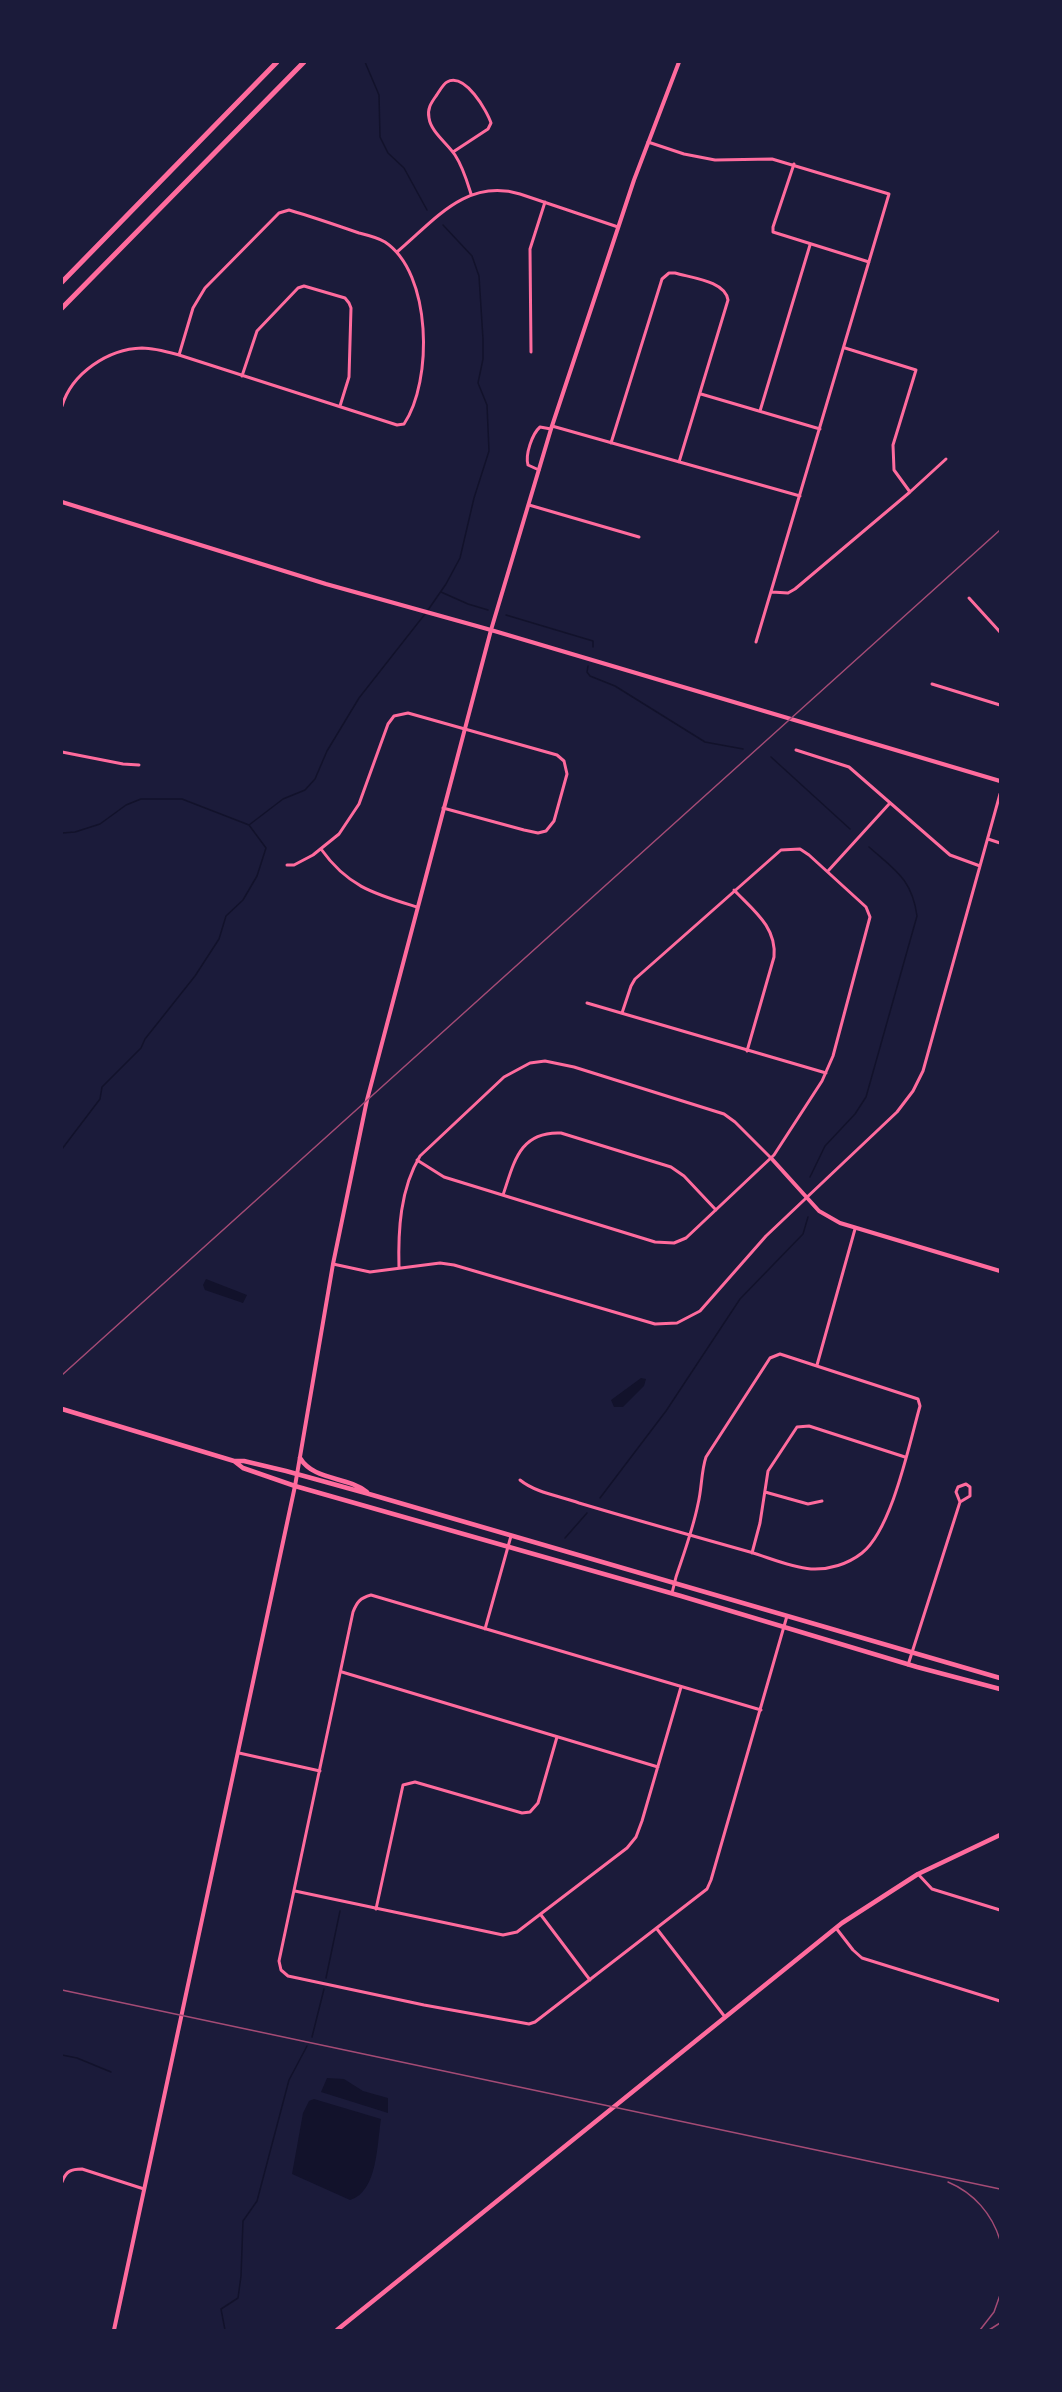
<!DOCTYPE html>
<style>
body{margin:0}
#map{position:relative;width:1062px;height:2392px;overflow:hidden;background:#1b1b3a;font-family:"Alegreya Sans",sans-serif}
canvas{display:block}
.frame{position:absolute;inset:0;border:63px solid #1b1b3a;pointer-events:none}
</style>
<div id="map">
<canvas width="1062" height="2392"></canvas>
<div class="frame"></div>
</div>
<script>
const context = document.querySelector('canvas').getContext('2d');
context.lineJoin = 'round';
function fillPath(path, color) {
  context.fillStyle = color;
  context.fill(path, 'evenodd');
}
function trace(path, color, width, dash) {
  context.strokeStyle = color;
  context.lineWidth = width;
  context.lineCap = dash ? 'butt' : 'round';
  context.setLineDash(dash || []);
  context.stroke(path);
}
fillPath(new Path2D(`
 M206 1279 247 1295 243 1303 205 1290 203 1285Z
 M641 1378 646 1379 644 1386 623 1407H614L611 1400Z
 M327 2078 344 2079 363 2091 388 2098V2113L321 2092Z
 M314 2099 381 2119C377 2143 378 2192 350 2200L292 2174 303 2113 309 2101Z`), '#12122b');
trace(new Path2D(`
 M365 62 379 95 380 137 388 153 404 168 427 210
 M441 592 468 604 488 610
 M428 610 446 584 460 558 474 498 489 451 487 405 478 383 483 359V339L479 276 472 256 443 225
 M506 615 593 641V647
 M588 666 587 672 590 676 615 686 705 742 743 749
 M771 757 850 829
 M249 825 283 799 305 790 315 779 327 751 359 698 425 614
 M62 833 75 832 100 824 126 805 141 799H182L249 825 266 848 257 876 243 900 226 916 219 939 195 976 145 1039 141 1048 102 1087 100 1099 62 1149
 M810 1177 825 1146 855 1114 866 1097 917 916C912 879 895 870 869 847
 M600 1498 666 1411 740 1299 803 1234 808 1217
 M565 1538 587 1513
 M326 1978 340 1911
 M312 2037 324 1989
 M62 2055 77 2058 111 2072
 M225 2330 221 2309 238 2298 241 2276 243 2221 257 2201 289 2080 307 2046`), '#12122b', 1.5);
trace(new Path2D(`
 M648 142 684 154 715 160 772 159 889 194 756 642
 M453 152 488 129 491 123C487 111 465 72 447 82 443 84 439 92 436 96 431 103 427 109 429 118 431 132 447 143 455 155 463 167 467 181 471 194
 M794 164 773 227V232L869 262
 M397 252C435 220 466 178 520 194L618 227
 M845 348 916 370 893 445 894 470 910 492
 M531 352 530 249 545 202
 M242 376 257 331 298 288 304 286 345 298 349 303 351 308 349 377 340 406
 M701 394 820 429
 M62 406C72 373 108 349 142 348 154 348 168 352 179 355L397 425 404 424C433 381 432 273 385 242 377 237 367 235 359 233 336 225 313 217 289 210L279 213 205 288 193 308 179 355
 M760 411 810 245
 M552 426 800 496
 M611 443 662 279 669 273H675C692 278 725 281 728 300L679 462
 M539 470 528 465C525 455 532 434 540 427L551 429
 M529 505 639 537
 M772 592 788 593 795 589 910 492 946 459
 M969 598 1000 632
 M932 684 1000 705
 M796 750 849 767 950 855 980 866
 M62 752 123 764 139 765
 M988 839 1000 843
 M321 849C348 887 375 894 417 907
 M287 865H294L313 855 339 834 359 804 388 724 394 716 408 713 557 755 564 761 567 774 554 821 546 831 538 833 524 830 443 808
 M828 871 890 803
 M734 890C753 910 777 927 774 957L747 1051
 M587 1003 826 1073
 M417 1160 444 1177 655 1242 674 1243 686 1238 774 1155 822 1081 833 1056 870 917 866 907 809 855 800 849 781 850 635 979 631 986 622 1013
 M503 1195C514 1163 519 1131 561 1133L671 1167 684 1176 716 1210
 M333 1264 370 1272 440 1263 454 1265 655 1324 677 1323 700 1311 766 1236 897 1112 913 1091 923 1071 1000 794
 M399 1268C398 1231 400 1189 420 1156L504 1077 530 1063 545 1061 574 1067 724 1114 735 1122 771 1158
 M817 1365 855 1229
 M520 1480C536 1493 560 1496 579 1503 636 1520 693 1536 750 1552 770 1558 790 1567 811 1569 829 1570 848 1564 862 1553 892 1529 909 1445 920 1406L918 1399 780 1354 770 1358 706 1457C701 1472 702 1488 698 1504 693 1529 684 1553 676 1577L672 1593
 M765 1492 808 1504 822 1501
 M752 1553 760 1523 768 1471 797 1427 809 1426 905 1457
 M485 1629 511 1536
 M908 1665 960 1502 970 1496V1487L966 1484 958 1487 956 1492 960 1502
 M342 1672 658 1767
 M761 1710 371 1595C360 1598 357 1602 353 1612L279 1961 281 1970 288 1976 424 2005 529 2024 535 2022 707 1889 711 1880 787 1616
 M239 1753 320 1771
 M918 1874 932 1889 1000 1910
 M295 1891 503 1935 517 1932 627 1848 636 1837 642 1821 681 1687
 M376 1909 403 1785 415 1782 522 1813 530 1812 538 1803 557 1737
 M541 1915 590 1980
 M836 1928 853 1950 862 1958 1000 2001
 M657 1929 725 2017
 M62 2182C66 2171 71 2169 82 2169L144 2189`), '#ff6b9d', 3);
trace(new Path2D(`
 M62 502 326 584 491 630 1000 781
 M771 1158 819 1211 840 1223 1000 1271
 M114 2330 295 1486 333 1264 367 1100 491 630 551 429 634 180 679 62`), '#ff6b9d', 4);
trace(new Path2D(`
 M62 1409 234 1461 243 1468 295 1486 681 1596 917 1667 1000 1689
 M300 1458C314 1481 347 1476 367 1492
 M234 1461H244L286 1471 369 1494 1000 1678
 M337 2330 842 1923 918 1874 1000 1835`), '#ff6b9d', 4.5);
trace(new Path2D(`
 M62 282 277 62
 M62 308 304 62`), '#ff6b9d', 5);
trace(new Path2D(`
 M62 1375 1000 530
 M62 1990 1000 2189
 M948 2182C974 2193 992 2214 1000 2240
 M980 2330 994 2312 1000 2295
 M989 2330 1000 2323`), '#a44b75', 1.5);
</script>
